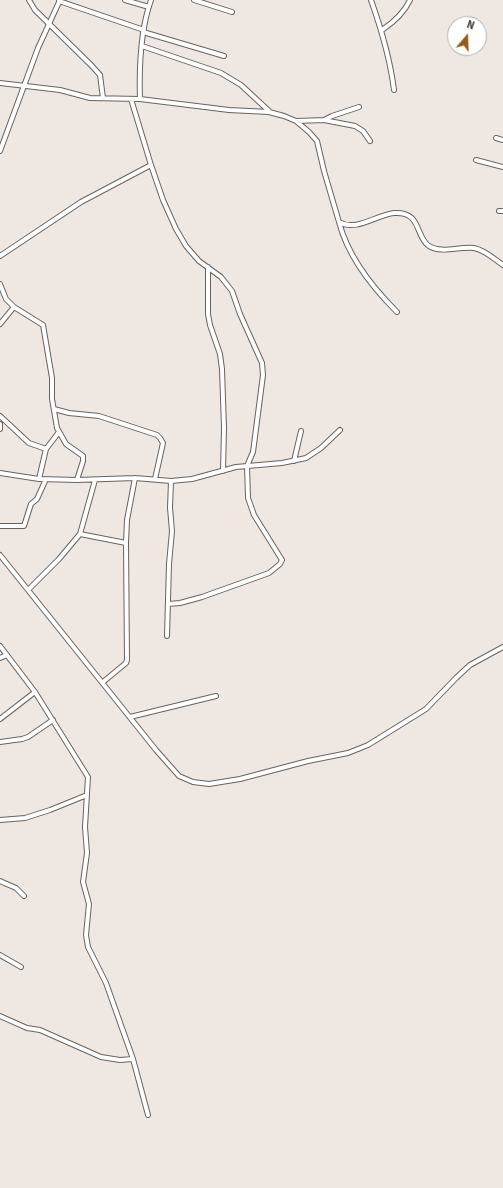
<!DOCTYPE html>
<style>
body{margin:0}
#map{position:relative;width:503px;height:1188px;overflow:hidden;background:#eee7e2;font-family:"Source Sans 3",sans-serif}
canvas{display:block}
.north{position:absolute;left:447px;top:16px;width:40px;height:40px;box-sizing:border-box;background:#fff;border:1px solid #b2b1b0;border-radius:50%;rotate:19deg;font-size:11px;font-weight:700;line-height:16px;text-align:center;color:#3e3b39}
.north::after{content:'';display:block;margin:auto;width:14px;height:18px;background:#955c19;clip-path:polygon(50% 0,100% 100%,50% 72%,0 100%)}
</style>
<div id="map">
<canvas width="503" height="1188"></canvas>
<div class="north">N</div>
</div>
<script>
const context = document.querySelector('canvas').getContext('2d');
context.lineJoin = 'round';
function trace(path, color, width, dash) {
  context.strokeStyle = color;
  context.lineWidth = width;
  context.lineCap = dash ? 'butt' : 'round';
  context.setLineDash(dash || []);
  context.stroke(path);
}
const minor = new Path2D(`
 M29 0 35 10 92 66 100 75 103 98
 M125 0 149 7
 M194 0 232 12
 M371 0C382 31 390 58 394 90
 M59 1 144 30
 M382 30C394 22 404 13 410 0
 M143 32 224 56
 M142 46 221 73 241 85 269 111
 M0 83 60 90 90 98 140 99 229 110 269 112 284 116 296 121 309 132 317 141 324 171 339 222C356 232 376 215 394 213 422 211 415 237 429 246 442 254 460 246 474 248 485 250 494 259 503 265
 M131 99 151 165 163 200 176 229 186 246 199 261 221 277 232 291 240 314 262 363 263 375 253 452 247 466 248 498 254 515 282 560 280 564 269 573 202 597 180 603 168 604
 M140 99C139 67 140 31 151 0
 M324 120 355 126 363 131 370 141
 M296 121 324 120 332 116 359 107
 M496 138 503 140
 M0 151 38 48 60 0
 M476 160 503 167
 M499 211H503
 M339 222C348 257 372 287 397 312
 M0 256 81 202 151 165
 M208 267V314L210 325 220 354 222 369 224 428 223 471
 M0 284 6 299 14 307 43 325 52 378V399L57 428 66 444 83 456V461L77 480
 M0 324 14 307
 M54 409 69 413 99 416 157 435 160 438 163 443 155 479
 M0 416 29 443 46 449
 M0 424V429
 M294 461 301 431
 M0 473 39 479 77 480 135 478 171 481 192 479 236 467 282 463 306 458 321 448 340 430
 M39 479 46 449 59 432
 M0 526H24L31 504 37 499 46 479
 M80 534 126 543
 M0 555 156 750 179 776 193 782 209 784 240 779 308 761 348 753 368 745 426 709 456 678 470 665 503 647
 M28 590 59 559 80 534 95 480
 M167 636 169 564 172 531 170 508 171 481
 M0 646 35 692 88 777 85 827 87 853 83 882 89 904 86 935 88 947 106 983 133 1059 148 1115
 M0 658 7 655
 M103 682 126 663 127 660 126 543 127 520 135 478
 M130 717 216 696
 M0 719 35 692
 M0 742 22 739 28 737 53 720
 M0 820 25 818 50 810 87 795
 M0 881 16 888 24 896
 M0 955 21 967
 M0 1016 27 1028 40 1030 101 1057 120 1060 133 1059`);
trace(minor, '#69635f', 6);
trace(minor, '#fff', 4);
</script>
